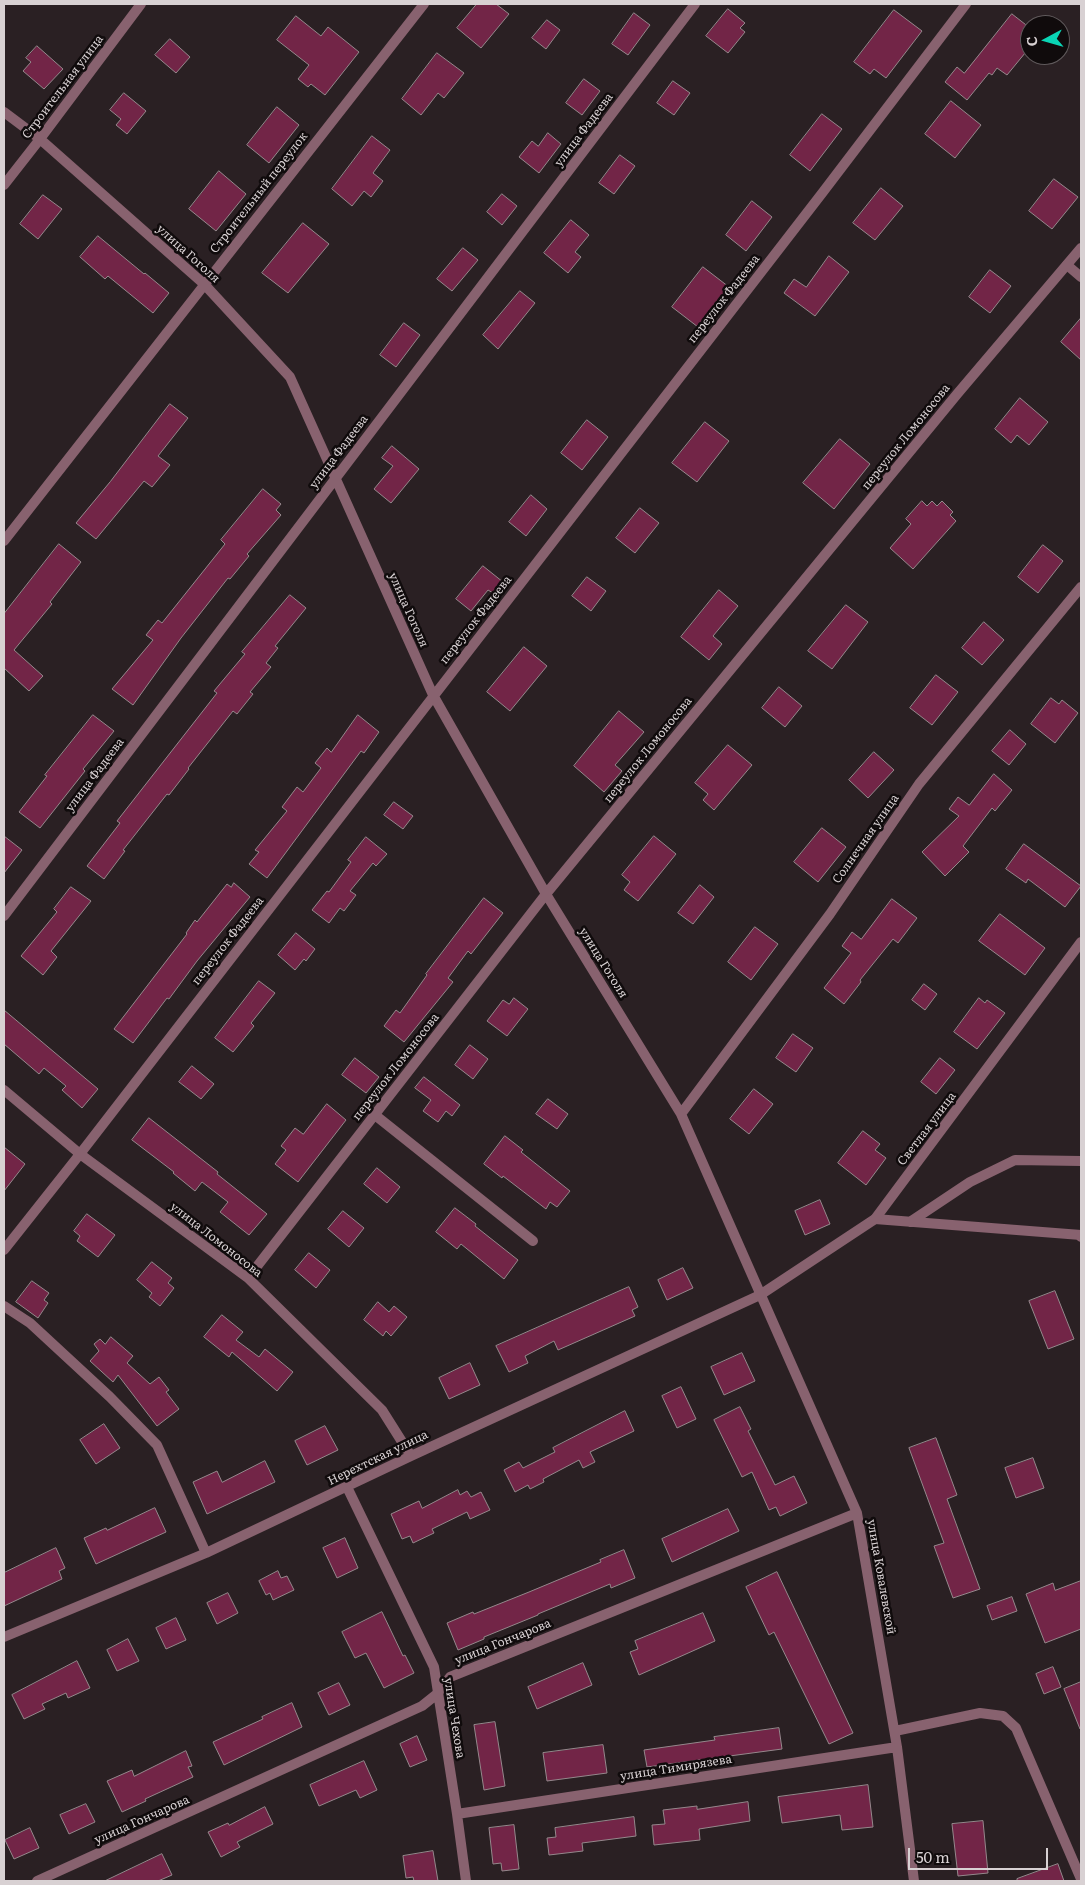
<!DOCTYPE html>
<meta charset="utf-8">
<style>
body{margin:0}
#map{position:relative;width:1085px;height:1885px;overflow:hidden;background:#2a2023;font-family:Literata,serif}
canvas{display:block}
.frame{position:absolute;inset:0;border:5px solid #d8d1d3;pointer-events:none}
.north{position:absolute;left:1020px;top:15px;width:50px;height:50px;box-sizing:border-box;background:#100b0c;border:1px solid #605a5c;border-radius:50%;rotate:264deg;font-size:14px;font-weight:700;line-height:20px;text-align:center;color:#d8d1d3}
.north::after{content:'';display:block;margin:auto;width:18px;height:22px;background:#0ad5b5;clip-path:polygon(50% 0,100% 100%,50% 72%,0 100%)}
.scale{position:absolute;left:908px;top:1848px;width:140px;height:22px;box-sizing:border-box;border:2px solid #d8d1d3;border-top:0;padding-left:6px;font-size:15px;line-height:18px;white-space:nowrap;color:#d8d1d3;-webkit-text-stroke:4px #100b0c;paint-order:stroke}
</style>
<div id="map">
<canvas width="1085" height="1885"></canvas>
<div class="frame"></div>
<div class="north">С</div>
<div class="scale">50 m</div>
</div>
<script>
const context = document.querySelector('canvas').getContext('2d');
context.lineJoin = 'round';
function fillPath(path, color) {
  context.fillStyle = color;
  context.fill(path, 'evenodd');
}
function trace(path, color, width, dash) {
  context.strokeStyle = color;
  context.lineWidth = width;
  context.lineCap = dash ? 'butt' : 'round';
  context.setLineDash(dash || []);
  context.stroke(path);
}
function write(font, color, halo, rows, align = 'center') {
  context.font = font + ' Literata,serif';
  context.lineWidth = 5;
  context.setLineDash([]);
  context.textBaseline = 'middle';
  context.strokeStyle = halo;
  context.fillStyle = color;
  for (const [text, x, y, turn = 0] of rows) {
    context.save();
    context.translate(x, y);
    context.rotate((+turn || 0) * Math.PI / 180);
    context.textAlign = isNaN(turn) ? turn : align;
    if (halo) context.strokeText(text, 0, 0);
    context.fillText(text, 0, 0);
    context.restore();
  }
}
const building = new Path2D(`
 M477 4H496L509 14 481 48 457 28Z
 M728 9 745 23 740 28 745 32 728 53 706 36Z
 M894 10 922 31 886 78 874 69 870 74 854 62Z
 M634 13 650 25 628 55 612 44Z
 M1012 14 1030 28V47L1007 75 997 68 992 75 989 73 967 100 945 82 957 67 964 73Z
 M296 16 321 36 328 27 359 52 325 95 311 84 308 87 298 79 309 65 277 40Z
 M547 20 560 30 546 49 532 38Z
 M170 39 190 57 176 73 155 55Z
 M37 46 63 69 44 89 23 71 31 62 26 58Z
 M437 53 464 73 444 98 438 93 421 115 402 99Z
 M584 79 600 91 582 115 566 103Z
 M673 81 690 93 674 115 657 103Z
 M124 93 146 111 127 134 116 125 121 119 110 110Z
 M951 101 981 125 955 158 925 134Z
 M277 107 299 125 269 163 247 145Z
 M822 114 842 129 810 171 790 155Z
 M548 133 561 144 539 173 519 157 532 141 538 146Z
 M372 136 390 150 373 173 383 181 371 197 364 191 352 206 332 189Z
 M620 155 635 166 614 194 599 183Z
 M219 171 246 194 216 231 189 209Z
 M1054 179 1078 197 1052 229 1029 211Z
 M881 188 903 206 875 240 853 223Z
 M502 194 517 206 502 225 487 212Z
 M43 195 62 209 38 239 20 224Z
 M752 201 772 217 746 251 726 235Z
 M571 220 589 235 575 252 581 257 568 273 544 253Z
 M303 223 329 244 288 293 262 273Z
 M98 236 144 274 145 273 169 293 153 313 108 276 105 279 80 257Z
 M463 248 478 260 452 291 437 279Z
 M829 256 849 272 815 316 784 293 794 279 806 287Z
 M703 267 729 287 698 327 672 307Z
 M990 270 1011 286 990 313 969 297Z
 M520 291 535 303 498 349 483 335Z
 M1081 318V360L1061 342Z
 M404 323 420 335 396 367 380 355Z
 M1020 398 1048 422 1029 445 1017 435 1011 443 995 429Z
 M170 404 188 418 158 456 170 465 152 487 144 481 96 539 76 523 110 482Z
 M587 420 608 437 582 470 561 453Z
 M705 422 729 441 697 482 672 463Z
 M840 439 870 464 834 509 803 483Z
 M392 446 419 469 391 503 374 489 393 466 382 458Z
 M263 489 281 504 276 510 281 515 247 554 249 556 230 579 228 578 181 638 133 705 112 689 153 640 146 635 158 620 162 623 225 544 221 540Z
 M531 495 547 509 526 536 509 522Z
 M922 501 927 506 932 501 937 506 942 501 953 512 950 515 956 521 913 569 890 548 911 524 906 519Z
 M640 508 659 523 635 553 616 538Z
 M59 544 81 562 50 602 52 604 14 650 43 676 29 691 4 668V614Z
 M1043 545 1063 561 1038 593 1018 577Z
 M483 566 503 582 493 593 488 590 471 611 456 599Z
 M587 577 606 591 591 611 572 596Z
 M719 590 738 606 713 636 722 644 709 660 681 637Z
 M290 595 306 608 275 646 278 648 266 663 271 667 250 692 253 694 237 714 233 711 188 768 189 769 169 795 167 794 123 850 125 851 104 879 87 866 120 823 117 821 217 693 214 691 245 654 242 652Z
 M846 605 868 622 832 669 808 651Z
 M984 622 1004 640 982 665 962 648Z
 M524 647 547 666 510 711 487 692Z
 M936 675 958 692 932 725 910 708Z
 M779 687 802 706 785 727 762 708Z
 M1051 698 1059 704 1062 700 1078 713 1055 743 1031 724Z
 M619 711 644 732 615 765 622 771 604 792 574 766Z
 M93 715 114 731 83 769 85 771 40 828 19 812 47 776 45 775Z
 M358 715 379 732 364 753 361 751 267 878 249 864 259 852 255 850 287 811 282 807 297 787 303 792 321 768 315 763 327 748 331 752Z
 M1010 730 1026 744 1009 765 992 751Z
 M728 745 752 765 714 810 703 800 708 794 695 783Z
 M874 752 894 770 868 798 849 780Z
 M994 774 1012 790 995 811 992 808 963 846 969 852 945 876 922 852 959 816 949 809 958 797 969 805Z
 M394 802 413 816 403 829 384 815Z
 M822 828 846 847 818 882 794 862Z
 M4 836 22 850 4 873Z
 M654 836 676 854 638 901 624 890 630 882 622 875Z
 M366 837 387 854 376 866 373 863 350 891 356 895 344 911 340 908 329 923 312 910 327 891 329 892 351 862 348 860Z
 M1024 844 1081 886 1065 907 1028 879 1026 883 1006 869Z
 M234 883 250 897 197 961 169 999 167 998 133 1043 114 1029 187 934 186 933 195 920 197 922 227 884 231 887Z
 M700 885 714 897 693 924 678 913Z
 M71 887 91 901 51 951 57 957 43 975 21 956 57 912 54 909Z
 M484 898 503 913 471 954 468 951 448 978 453 982 404 1042 384 1026 396 1010 400 1013 427 975 426 974Z
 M892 899 917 918 898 943 893 939 860 980 861 982 844 1004 824 988 851 953 842 946 852 932 861 939Z
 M1000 914 1045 948 1025 975 979 941Z
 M755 927 778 944 751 980 728 962Z
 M296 933 315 949 306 961 304 959 295 970 278 955Z
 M259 981 275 993 251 1023 254 1026 233 1052 215 1038Z
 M924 984 937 994 925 1010 912 1000Z
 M514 998 528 1009 507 1036 487 1021 503 1000 509 1004Z
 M979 998 985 1003 987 1000 1005 1013 977 1049 954 1032Z
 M4 1010 98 1089 82 1108 62 1090 66 1086 44 1068 39 1074 4 1044Z
 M793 1034 813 1048 796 1072 776 1058Z
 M470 1045 488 1059 473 1079 455 1065Z
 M355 1058 379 1077 366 1093 342 1075Z
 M940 1058 955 1070 936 1094 921 1082Z
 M192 1066 214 1084 201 1099 179 1082Z
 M424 1077 460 1105 452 1116 446 1111 438 1122 423 1111 431 1100 415 1088Z
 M754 1089 773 1104 749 1134 730 1119Z
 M548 1099 568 1114 557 1129 536 1114Z
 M327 1104 346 1120 298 1182 275 1164 286 1150 281 1146 295 1128 303 1134Z
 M149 1118 218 1172 217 1174 267 1214 249 1235 220 1212 228 1202 202 1182 195 1191 173 1173 174 1172 132 1140Z
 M863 1131 880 1144 875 1150 886 1158 866 1185 838 1163Z
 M505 1136 523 1150 521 1152 570 1191 557 1207 550 1202 546 1209 503 1176 502 1178 484 1164Z
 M4 1147 25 1164 4 1191Z
 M377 1168 400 1187 387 1203 364 1184Z
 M820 1200 830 1224 805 1235 795 1211Z
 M455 1208 476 1224 475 1226 518 1260 504 1279 461 1244 457 1249 436 1232Z
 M343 1211 364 1228 349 1247 328 1229Z
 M87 1214 115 1235 98 1257 77 1241 80 1236 74 1231Z
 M309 1253 330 1270 316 1288 295 1270Z
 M152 1262 172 1278 168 1283 174 1288 160 1306 149 1297 152 1293 137 1280Z
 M683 1268 693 1288 667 1300 658 1280Z
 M32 1281 49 1293 44 1300 48 1303 38 1318 16 1302Z
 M629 1287 638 1307 632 1310 635 1316 558 1350 554 1341 525 1356 528 1363 509 1372 496 1346Z
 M1055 1291 1074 1339 1048 1349 1029 1301Z
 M378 1302 389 1312 394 1306 407 1317 391 1336 386 1331 383 1336 364 1320Z
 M222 1315 243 1332 236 1340 259 1357 265 1349 293 1372 277 1391 232 1352 229 1357 204 1337Z
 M111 1337 133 1356 127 1363 150 1384 159 1377 169 1390 166 1392 179 1409 157 1426 118 1375 113 1382 90 1361 99 1351 94 1344 100 1339 105 1344Z
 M742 1353 755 1381 724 1395 711 1367Z
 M470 1363 480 1385 449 1399 439 1378Z
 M681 1387 696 1419 677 1428 662 1396Z
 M740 1407 751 1429 748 1431 775 1485 794 1476 807 1503 780 1516 776 1507 769 1510 752 1472 742 1477 714 1420Z
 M625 1411 634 1431 590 1452 595 1462 583 1468 579 1460 543 1479 544 1482 530 1489 528 1485 515 1492 504 1470 519 1462 523 1468 555 1452 553 1448Z
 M104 1424 120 1448 96 1464 80 1440Z
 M325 1426 338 1450 307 1465 295 1441Z
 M936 1438 957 1495 947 1499 980 1589 953 1598 934 1546 944 1543 909 1448Z
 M1033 1458 1044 1488 1016 1498 1005 1468Z
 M265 1461 275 1482 207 1514 193 1482 217 1471 222 1482Z
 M458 1490 460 1495 467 1491 471 1497 481 1492 490 1510 470 1519 467 1512 432 1529 434 1533 413 1543 410 1536 402 1539 391 1514 419 1501 422 1508Z
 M155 1508 166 1532 96 1564 84 1538 106 1528 107 1530Z
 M728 1509 739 1531 672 1562 662 1539Z
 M345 1538 358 1568 337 1578 323 1548Z
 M56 1548 65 1568 59 1571 62 1579 4 1606V1573Z
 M624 1550 635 1578 611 1588 610 1584 538 1614V1615L484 1637V1639L458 1650 447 1623 473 1612 474 1614 529 1592 601 1562 600 1560Z
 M278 1571 281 1578 287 1576 294 1590 273 1600 270 1593 266 1595 259 1581Z
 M777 1572 853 1733 829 1744 774 1632 769 1635 746 1587Z
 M1081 1581V1629L1045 1643 1026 1594 1053 1583 1055 1590Z
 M228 1593 238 1613 217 1624 207 1603Z
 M1012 1597 1017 1611 992 1620 987 1606Z
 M382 1612 403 1656 405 1655 414 1673 384 1688 366 1653 355 1658 342 1632Z
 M703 1613 715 1641 639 1675 630 1652 638 1649 635 1641Z
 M176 1618 186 1640 166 1649 156 1628Z
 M128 1639 139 1661 117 1671 107 1650Z
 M77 1661 90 1688 68 1698 66 1693 42 1704 45 1709 24 1719 12 1695Z
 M583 1663 592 1685 537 1709 528 1687Z
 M1053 1667 1061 1687 1044 1694 1036 1674Z
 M1081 1682V1728L1080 1729 1064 1689Z
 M339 1683 350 1705 329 1715 318 1693Z
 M292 1703 302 1727 224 1765 213 1742 263 1719 262 1717Z
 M495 1722 505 1786 484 1790 474 1725Z
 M779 1728 782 1749 647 1767 644 1750 715 1740 714 1737Z
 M417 1736 427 1760 410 1767 400 1744Z
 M603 1745 607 1773 547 1781 543 1753Z
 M186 1751 192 1766 188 1767 193 1777 145 1799 146 1801 122 1812 107 1781 132 1770 134 1776Z
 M364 1761 377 1790 360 1798 356 1790 319 1806 310 1785Z
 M868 1785 873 1827 842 1830 840 1815 782 1823 778 1797Z
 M748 1802 750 1821 699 1829 700 1840 654 1845 652 1825 665 1824 663 1810 697 1806V1809Z
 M86 1804 95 1822 69 1834 60 1815Z
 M265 1807 273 1824 237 1842 240 1847 221 1857 208 1832 228 1823 229 1825Z
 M634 1817 636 1836 582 1843 583 1851 549 1855 547 1838 556 1837 555 1828Z
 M983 1821 988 1873 958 1876 952 1824Z
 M514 1825 519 1869 502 1871 501 1863 493 1864 489 1828Z
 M30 1828 39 1848 14 1859 5 1840Z
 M433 1851 438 1881H414L413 1877 406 1878 403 1856Z
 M162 1854 172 1875 158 1881H105Z
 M1058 1864 1064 1881H1017V1879Z`);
fillPath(building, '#722547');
trace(building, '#95888c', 1);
trace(new Path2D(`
 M1067 265 1081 277
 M375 1115 533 1241
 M875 1219 1081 1235
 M910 1222 970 1182 1015 1160 1081 1161`), '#88626f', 10);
trace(new Path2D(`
 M4 112 40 139 204 284 290 377 433 695 546 894 681 1114 857 1513 897 1747 914 1881
 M4 185 40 139 141 4
 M4 541 424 4
 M4 916 695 4
 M4 1090 80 1154 248 1278 382 1410 411 1456
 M681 1114 830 914 919 784 1081 587
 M1081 1235V1237
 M4 1250 80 1154 823 192 966 4
 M248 1278 546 894 958 393 1081 248
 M4 1306 30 1323 110 1397 157 1445 206 1553
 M347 1487 434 1667 457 1814 466 1881
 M4 1637 206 1553 411 1456 760 1295 875 1219 1081 942
 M895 1731 980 1713 1003 1716 1016 1728 1081 1879
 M457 1814 897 1747
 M37 1881 422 1706 437 1694 450 1677 857 1513`), '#88626f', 10);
write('12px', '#d8d1d3', '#100b0c', [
 ["Строительная улица",63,87,-53],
 ["улица Фадеева",584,130,-53],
 ["Строительный переулок",259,193,-52],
 ["улица Гоголя",188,254,42],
 ["переулок Фадеева",724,299,-52],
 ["переулок Ломоносова",906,437,-51],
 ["улица Фадеева",339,452,-53],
 ["улица Гоголя",408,610,66],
 ["переулок Фадеева",476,620,-52],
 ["переулок Ломоносова",648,750,-51],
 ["улица Фадеева",95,775,-53],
 ["Солнечная улица",866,839,-55],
 ["переулок Фадеева",228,941,-52],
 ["улица Гоголя",603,963,58],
 ["переулок Ломоносова",396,1067,-52],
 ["Светлая улица",927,1129,-53],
 ["улица Ломоносова",216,1240,38],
 ["Нерехтская улица",378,1458,-26],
 ["улица Ковалевской",881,1577,80],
 ["улица Гончарова",503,1642,-22],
 ["улица Чехова",454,1718,81],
 ["улица Тимирязева",676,1768,-9],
 ["улица Гончарова",142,1820,-24]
]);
</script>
